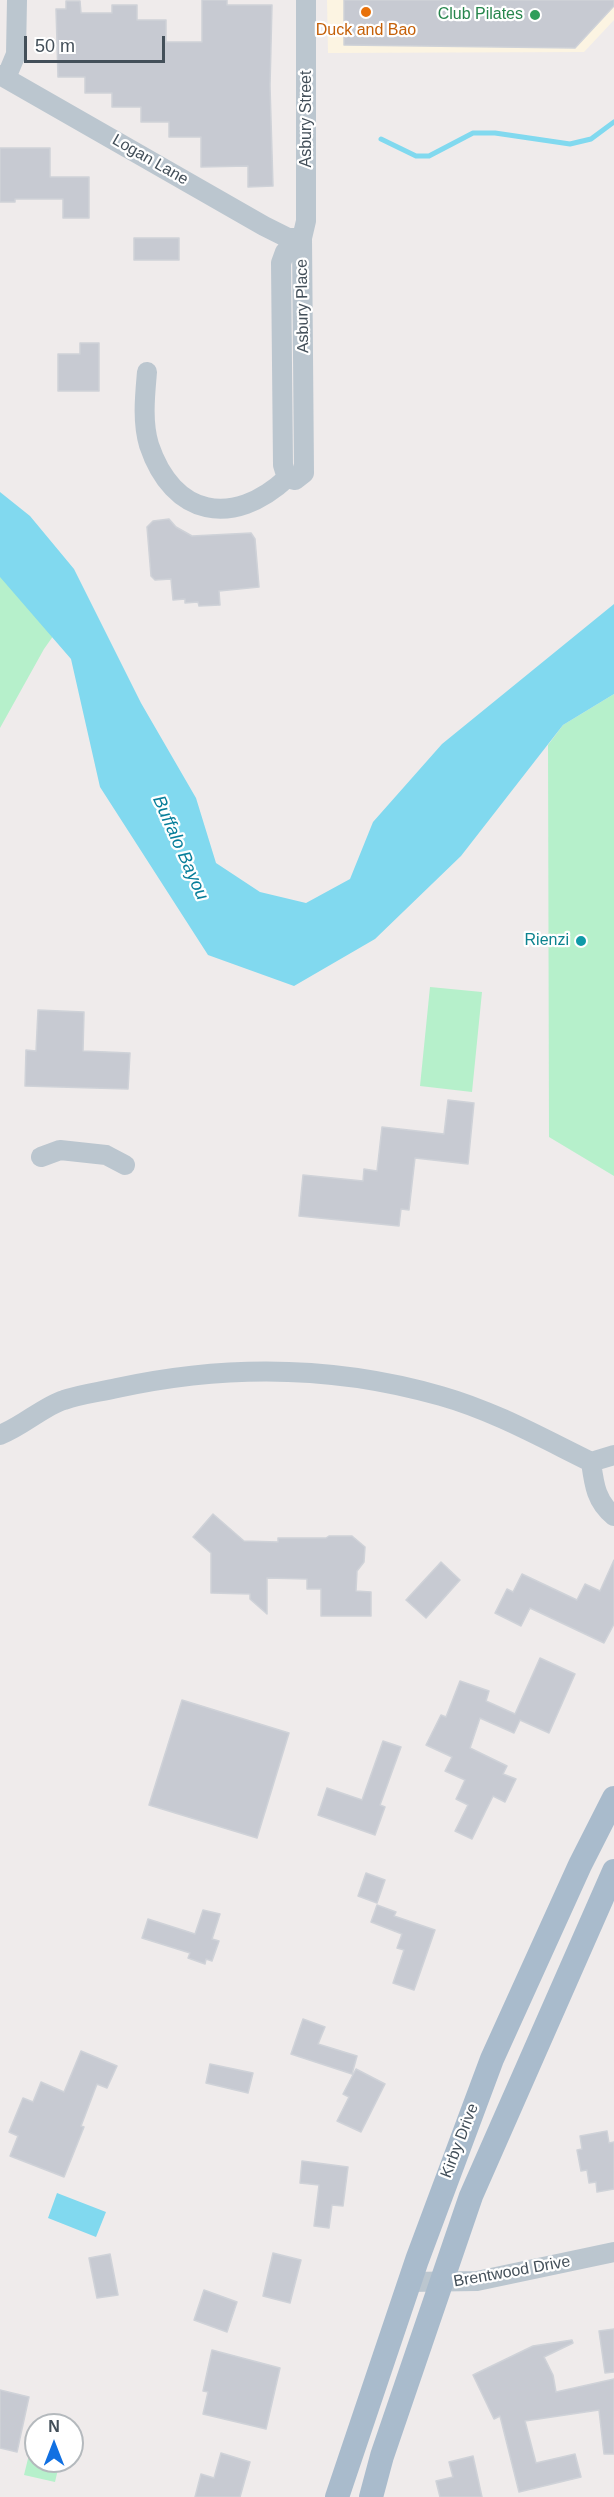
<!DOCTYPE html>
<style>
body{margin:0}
#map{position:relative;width:614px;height:2497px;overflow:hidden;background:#efebeb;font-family:Helvetica,sans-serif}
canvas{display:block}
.north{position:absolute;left:24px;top:2413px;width:60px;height:60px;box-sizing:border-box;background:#fff;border:2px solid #b4b9bd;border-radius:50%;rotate:0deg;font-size:16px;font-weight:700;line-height:24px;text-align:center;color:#434f59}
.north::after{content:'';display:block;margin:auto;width:21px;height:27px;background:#1170e2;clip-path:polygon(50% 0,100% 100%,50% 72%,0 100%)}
.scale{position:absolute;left:24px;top:36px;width:141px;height:27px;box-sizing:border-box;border:3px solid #434f59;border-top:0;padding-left:8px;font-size:18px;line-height:21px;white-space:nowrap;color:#434f59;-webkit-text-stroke:4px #fff;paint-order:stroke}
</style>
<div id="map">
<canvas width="614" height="2497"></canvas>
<div class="north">N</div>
<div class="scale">50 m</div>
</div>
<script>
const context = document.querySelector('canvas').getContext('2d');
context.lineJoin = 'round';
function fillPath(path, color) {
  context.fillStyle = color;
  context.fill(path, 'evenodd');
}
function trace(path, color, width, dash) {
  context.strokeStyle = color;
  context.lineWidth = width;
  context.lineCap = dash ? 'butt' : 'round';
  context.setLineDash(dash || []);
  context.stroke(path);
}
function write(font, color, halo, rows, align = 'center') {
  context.font = font + ' Helvetica,sans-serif';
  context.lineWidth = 4.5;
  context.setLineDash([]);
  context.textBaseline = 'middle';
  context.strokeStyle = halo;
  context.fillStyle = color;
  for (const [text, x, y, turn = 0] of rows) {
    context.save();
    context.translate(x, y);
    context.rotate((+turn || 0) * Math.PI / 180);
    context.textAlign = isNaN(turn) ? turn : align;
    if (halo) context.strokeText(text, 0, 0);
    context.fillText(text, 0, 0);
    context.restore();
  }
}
fillPath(new Path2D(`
 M327 0H614V20L584 52 328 53Z`), '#fcf4e2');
fillPath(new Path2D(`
 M0 575 56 632 44 649 0 728Z
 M614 694V1176L549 1137 548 745 563 725Z
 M430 987 482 992 472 1092 420 1086Z
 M36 2426V2461H60L55 2482 24 2475Z`), '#b6f0cb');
fillPath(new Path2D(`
 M0 492 30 516 74 569 141 703 196 798 216 863 260 892 306 903 350 879 373 822 442 744 614 604V694L563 725 461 856 375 939 294 986 208 955 100 787 71 659 0 577Z
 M57 2193 106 2212 96 2237 48 2218Z`), '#81d9ef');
trace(new Path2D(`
 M381 139 416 156H429L473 133H495L570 144 591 139 614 122`), '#81d9ef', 5);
const building = new Path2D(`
 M202 0H227V5H272L270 86 273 186 248 187V166L201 167V137H169V122H141V107H112V93H85V77H58L56 9H66V1H80L81 13H112V5H137V20H166V42H202Z
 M344 0H614V6L575 48 344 45Z
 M0 148H50V177H89V218H63V199H15V202H0Z
 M134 238H179V260H134Z
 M80 343H99V391H58V354H80Z
 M169 519 176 527 192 536 251 533 255 539 259 587 219 591 220 605 199 606 198 602 185 603V599L173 600 171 579 155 580 151 576 147 527 153 521Z
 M38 1010 84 1012 83 1051 130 1053 128 1089 25 1086 26 1050 36 1051Z
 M448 1100 474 1103 468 1164 415 1158 409 1210 401 1209 399 1226 299 1216 303 1175 363 1181 364 1169 377 1171 382 1127 444 1134Z
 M213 1514 244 1541 278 1542V1538H326L329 1536H352L365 1547 364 1562 357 1571 356 1591 371 1592V1616H321V1589H307V1579L267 1578V1614L250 1599V1594L211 1593V1553L193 1537Z
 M614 1560V1624L604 1643 530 1608 521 1626 495 1613 507 1589 513 1592 522 1574 577 1600 585 1584 600 1591Z
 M441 1562 460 1580 426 1618 406 1600Z
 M540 1658 575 1674 549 1733 520 1720 514 1733 480 1718 470 1748 507 1766 503 1774 516 1779 505 1802 493 1796 472 1839 455 1831 468 1805 456 1799 465 1780 445 1771 452 1757 426 1745 441 1715 446 1717 460 1681 489 1691 486 1701 515 1714Z
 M182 1700 289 1733 257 1838 149 1805Z
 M383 1741 401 1747 380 1805 385 1807 375 1835 318 1815 327 1788 362 1800Z
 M366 1873 385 1880 377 1903 358 1896Z
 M377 1905 396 1912 394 1916 435 1930 414 1990 393 1983 404 1950 397 1948 402 1934 371 1922Z
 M203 1910 220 1914 212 1939 219 1941 212 1961 206 1959 205 1964 188 1958 190 1953 142 1938 148 1919 195 1934Z
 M303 2019 325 2027 318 2044 357 2056 352 2074 291 2054Z
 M81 2051 117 2066 107 2088 97 2084 81 2126 84 2127 64 2177 10 2156 18 2136 9 2132 23 2098 33 2102 41 2082 64 2092Z
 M210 2064 253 2073 248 2093 206 2083Z
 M356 2069 385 2084 361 2132 337 2121 349 2097 343 2094Z
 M607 2131 609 2143 614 2142V2189L597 2192 596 2182 589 2183 587 2170 581 2171 577 2150 582 2149 580 2136Z
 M302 2161 348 2167 343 2206 332 2205 329 2228 314 2226 319 2185 300 2183Z
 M273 2253 301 2260 290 2303 263 2296Z
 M110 2254 118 2295 97 2298 89 2258Z
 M204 2290 237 2302 227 2332 194 2320Z
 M614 2329V2372L605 2373 599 2331Z
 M572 2340 573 2343 544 2357 553 2375 556 2392 614 2379V2454H604L599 2410 525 2421 536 2463 575 2454 581 2477 519 2492 500 2416 494 2419 473 2375 533 2346Z
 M212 2350 280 2368 266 2429 203 2414 208 2392 203 2391Z
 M0 2390 29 2397 17 2452 0 2448Z
 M221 2453 250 2462 240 2497H195L201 2474 214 2478Z
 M473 2456 482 2497H440L436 2481 453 2477 449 2462Z`);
fillPath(building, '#c7cad2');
trace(building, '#cfd2d8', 1.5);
trace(new Path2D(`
 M0 75 264 226 288 238H302
 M6 78 16 54 17 0
 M147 372C145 395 142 422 149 445 173 517 233 528 287 478
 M287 478 295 480 304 473 302 238 306 221V0
 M287 478 283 465 281 263 285 252 302 238
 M41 1157 60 1150 106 1155 125 1165
 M0 1435C23 1426 44 1406 64 1400 81 1394 100 1392 117 1388 227 1364 333 1365 441 1396 494 1411 542 1438 591 1462L614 1455
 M591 1462C594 1484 596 1502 614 1516
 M409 2282 477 2281 614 2252`), '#bbc6cf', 20);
trace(new Path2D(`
 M337 2497 417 2260 492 2059 580 1865 614 1798
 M371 2497 382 2456 471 2196 614 1871`), '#a9bbcc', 24);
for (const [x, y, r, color] of [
 [366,12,6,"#e8710a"],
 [535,15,6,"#2e9e5b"],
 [581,941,6,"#0f9aa8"]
]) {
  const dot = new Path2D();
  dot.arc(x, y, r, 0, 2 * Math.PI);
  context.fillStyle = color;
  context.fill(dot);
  trace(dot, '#fff', 2);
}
write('16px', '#27864d', '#fff', [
 ["Club Pilates",523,15]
], 'right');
write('16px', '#c56008', '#fff', [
 ["Duck and Bao",366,31]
]);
write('16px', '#434f59', '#fff', [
 ["Asbury Street",307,119,-90],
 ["Logan Lane",150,160,30],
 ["Asbury Place",303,306,-91],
 ["Kirby Drive",460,2141,-69],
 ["Brentwood Drive",512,2272,-10]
]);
write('16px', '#0d838f', '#fff', [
 ["Rienzi",569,941]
], 'right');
write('italic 18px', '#077e9a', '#fff', [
 ["Buffalo Bayou",180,848,66]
]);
</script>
